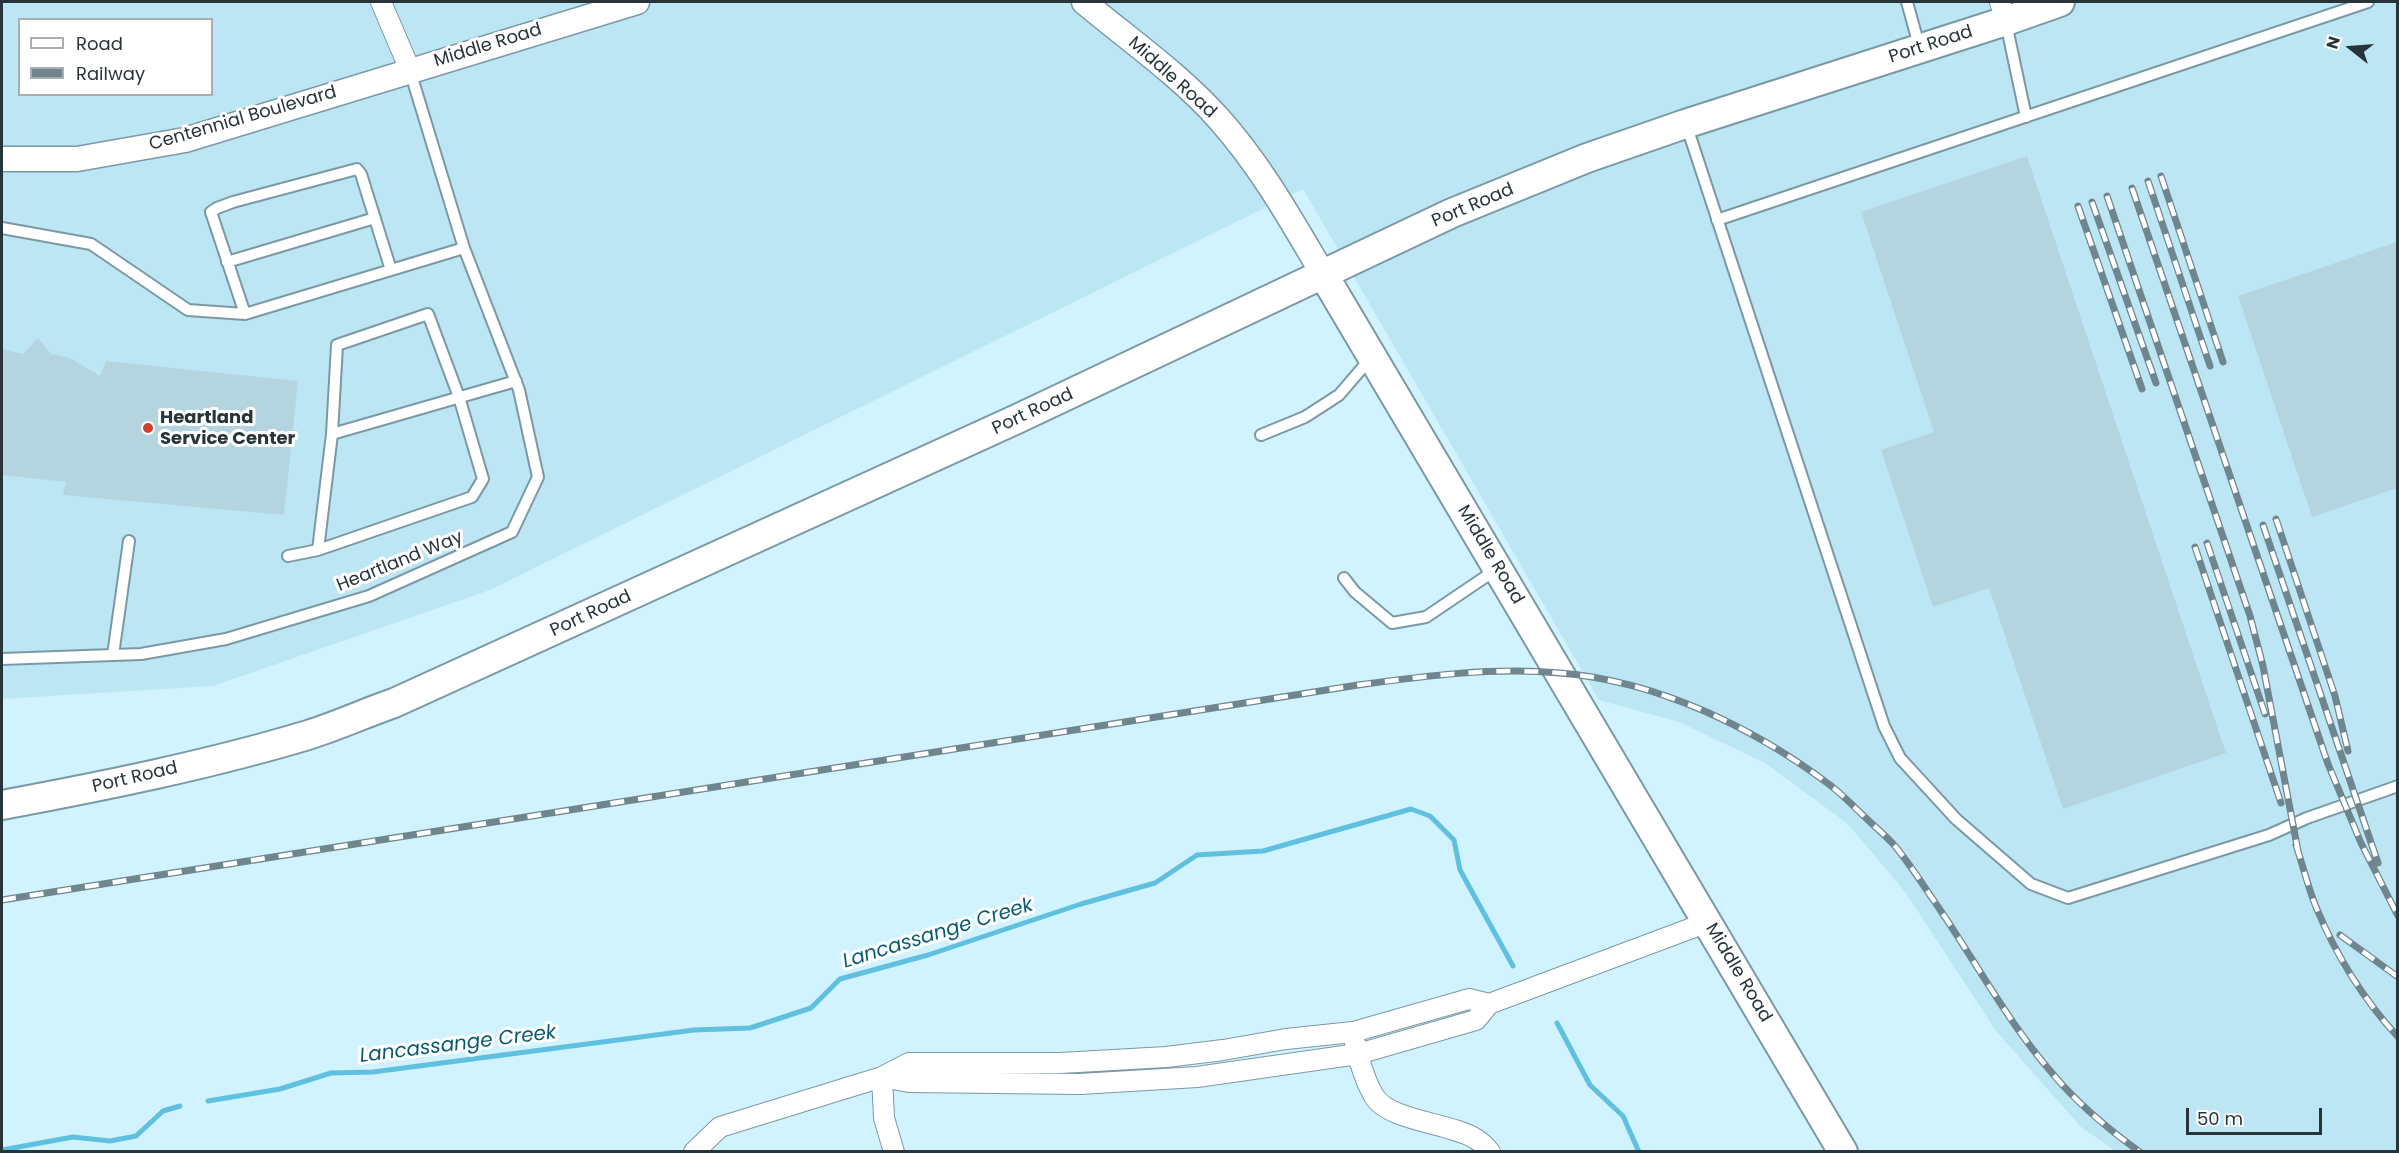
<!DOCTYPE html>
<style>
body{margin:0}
#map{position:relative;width:2399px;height:1153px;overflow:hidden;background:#d1f3ff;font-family:Poppins,sans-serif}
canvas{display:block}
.frame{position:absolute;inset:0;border:3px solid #273439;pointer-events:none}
.legend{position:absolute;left:18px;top:18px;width:195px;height:78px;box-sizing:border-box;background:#fff;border:2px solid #a9aeb0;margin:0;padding:8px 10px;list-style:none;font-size:18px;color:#273439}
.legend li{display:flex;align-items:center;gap:12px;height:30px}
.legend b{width:30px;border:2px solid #a9aeb0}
.north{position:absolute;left:2321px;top:18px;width:60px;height:60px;-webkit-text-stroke:4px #fff;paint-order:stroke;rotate:287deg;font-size:16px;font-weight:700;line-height:24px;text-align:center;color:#273439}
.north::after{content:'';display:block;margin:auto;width:21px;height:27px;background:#273439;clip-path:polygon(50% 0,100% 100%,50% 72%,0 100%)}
.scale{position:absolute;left:2186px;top:1108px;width:136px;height:27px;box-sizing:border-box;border:3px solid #273439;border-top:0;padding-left:8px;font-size:18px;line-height:21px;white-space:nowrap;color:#273439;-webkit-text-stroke:4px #fff;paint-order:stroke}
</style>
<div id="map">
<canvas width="2399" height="1153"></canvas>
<div class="frame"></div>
<ul class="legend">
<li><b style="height:8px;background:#fff"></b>Road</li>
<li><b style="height:8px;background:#70868e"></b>Railway</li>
</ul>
<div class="north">N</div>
<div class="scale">50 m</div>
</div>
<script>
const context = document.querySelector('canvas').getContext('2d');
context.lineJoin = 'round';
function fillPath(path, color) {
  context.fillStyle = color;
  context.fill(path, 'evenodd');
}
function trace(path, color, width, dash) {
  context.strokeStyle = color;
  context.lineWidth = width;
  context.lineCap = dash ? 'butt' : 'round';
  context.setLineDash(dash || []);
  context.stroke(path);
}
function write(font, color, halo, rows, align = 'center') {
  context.font = font + ' Poppins,sans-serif';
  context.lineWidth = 6;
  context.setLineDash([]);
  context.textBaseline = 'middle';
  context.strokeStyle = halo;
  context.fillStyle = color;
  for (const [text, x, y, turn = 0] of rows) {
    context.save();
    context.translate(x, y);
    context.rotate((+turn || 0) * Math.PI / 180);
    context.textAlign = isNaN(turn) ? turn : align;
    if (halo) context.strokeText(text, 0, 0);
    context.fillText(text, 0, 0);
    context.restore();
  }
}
fillPath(new Path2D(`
 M2 2H2397V1151H2115L2081 1127 1996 1031 1906 893 1848 824 1765 763 1679 722 1599 700 1303 189 490 590 213 686 2 699ZM20 20H212V94H20Z`), '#bde6f4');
trace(new Path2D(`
 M1557 1023 1590 1085 1623 1116 1639 1152
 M208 1101 280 1089 331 1073 373 1072 694 1030 750 1028 811 1008 840 979 928 955 1081 904 1155 883 1197 855 1263 851 1411 809 1430 816 1454 840 1460 870 1513 966
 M2 1150 73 1137 110 1141 136 1136 163 1111 180 1106`), '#60c0e0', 5);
fillPath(new Path2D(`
 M2027 156 2226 753 2063 809 1989 588 1933 607 1881 450 1934 432 1861 212Z
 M2397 242V488L2312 517 2238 296Z
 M38 338 51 354 70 358 100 376 106 361 298 381 284 515 63 495 66 482 2 475V349L23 354Z`), '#b4d5e0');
const service = new Path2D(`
 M1907 2 1920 49
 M2006 23 2026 117
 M1686 124 1884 726 1900 758 1956 819 2031 884 2068 898 2269 835 2307 818 2398 786
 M1717 220 2368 2
 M2 228 91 244 188 310 245 314 464 248
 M227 262 375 218
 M245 314 211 212 217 208 233 202 357 169 361 174 391 270
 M1261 435 1305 417 1339 395 1370 359
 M318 550 472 497 483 479 459 397 428 314 337 345 332 434
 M288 556 318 550 332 434 516 381
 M1344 578 1355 592 1392 623 1426 617 1497 569
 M113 655 129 541
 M2 659 141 654 226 639 369 596 512 532 538 477 519 390 464 248 410 71`);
const minor = new Path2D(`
 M381 2 410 70
 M2000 2 2006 21
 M1355 1043C1359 1060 1365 1081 1374 1096 1388 1121 1452 1123 1476 1139 1481 1142 1486 1147 1490 1152
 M882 1077 909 1082 1080 1084 1197 1077 1358 1054 1476 1020 1489 1004 1708 922
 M882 1077 884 1118 894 1152
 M694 1152 720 1127 882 1077 909 1063H1060L1166 1057 1223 1050 1286 1039 1353 1032 1469 999 1489 1004`);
const tertiary = new Path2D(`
 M1084 2C1128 39 1180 75 1219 119 1261 166 1291 220 1323 274
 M2 159H77L185 140 637 2`);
const secondary = new Path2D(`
 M1323 274 1843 1152
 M2 805C104 786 208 765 308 735 337 726 365 713 394 703L1017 419 1452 213 1587 158 1685 124 2006 21 2060 2`);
trace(service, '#7a99a4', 14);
trace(minor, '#7a99a4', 22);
trace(tertiary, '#7a99a4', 27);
trace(secondary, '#7a99a4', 32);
trace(service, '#fff', 10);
trace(minor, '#fff', 20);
trace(tertiary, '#fff', 24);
trace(secondary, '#fff', 28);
const rail = new Path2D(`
 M2161 176 2223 362
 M2148 181 2210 366
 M2132 188 2328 764 2361 843 2398 916
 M2107 196 2250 616 2263 666 2298 851
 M2092 202 2156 383
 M2078 206 2142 389
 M2276 519 2335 696 2348 751
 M2263 525 2378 863
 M2207 543 2265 714
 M2195 547 2281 803
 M2296 845C2303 866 2308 887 2316 907 2336 955 2363 999 2398 1037
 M2 900 1358 685C1425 676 1492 667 1560 673 1657 681 1753 727 1830 785 1843 795 1854 807 1866 818 1875 827 1886 836 1895 846 1908 862 1920 880 1932 898 1972 955 2006 1020 2052 1073 2077 1103 2108 1129 2140 1152
 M2340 935 2398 977`);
trace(rail, '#70868e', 7);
trace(rail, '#fff', 4.5, [14]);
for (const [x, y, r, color] of [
 [148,428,6,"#ce4033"]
]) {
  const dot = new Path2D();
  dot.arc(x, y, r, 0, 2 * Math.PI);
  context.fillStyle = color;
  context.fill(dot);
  trace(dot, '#fff', 2);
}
write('18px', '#273439', '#fff', [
 ["Port Road",1931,45,-18],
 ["Middle Road",488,46,-17],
 ["Middle Road",1172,78,42],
 ["Centennial Boulevard",243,119,-16],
 ["Port Road",1473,206,-23],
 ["Port Road",1033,412,-25],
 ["Middle Road",1490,555,59],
 ["Heartland Way",400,562,-22],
 ["Port Road",591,614,-25],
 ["Port Road",135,778,-13],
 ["Middle Road",1738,973,59]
]);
write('bold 18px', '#273439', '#fff', [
 ["Heartland",160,418],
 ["Service Center",160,439]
], 'left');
write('italic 20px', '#085b71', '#fff', [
 ["Lancassange Creek",938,934,-17],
 ["Lancassange Creek",458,1045,-7]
]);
</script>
